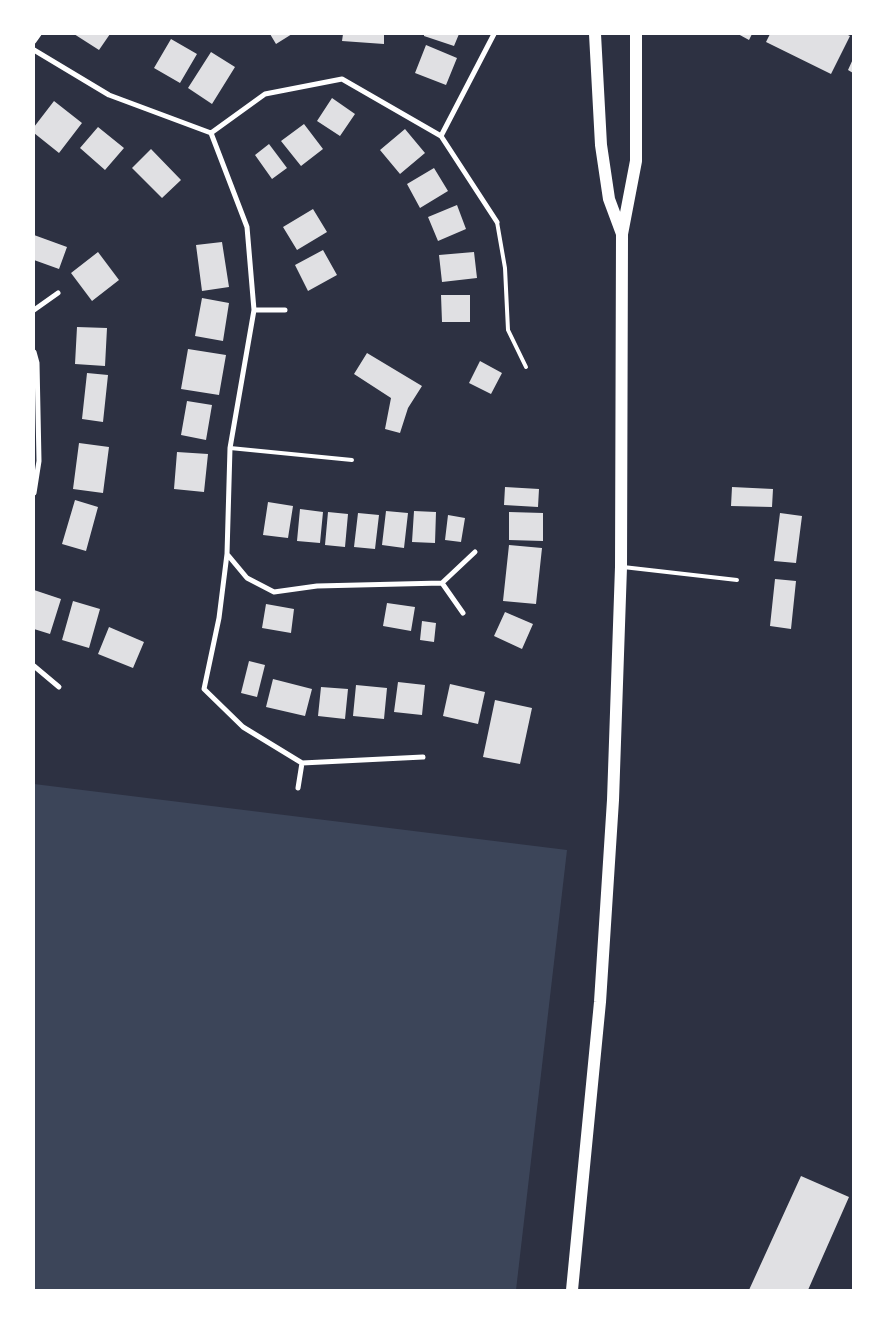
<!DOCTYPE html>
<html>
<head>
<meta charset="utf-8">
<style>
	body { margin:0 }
	#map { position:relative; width:887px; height:1324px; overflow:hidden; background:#2d3142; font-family:"Noto Sans",sans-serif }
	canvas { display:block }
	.frame { position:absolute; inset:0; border:35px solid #fff; pointer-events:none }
</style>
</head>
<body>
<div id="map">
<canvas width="887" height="1324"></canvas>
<div class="frame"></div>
</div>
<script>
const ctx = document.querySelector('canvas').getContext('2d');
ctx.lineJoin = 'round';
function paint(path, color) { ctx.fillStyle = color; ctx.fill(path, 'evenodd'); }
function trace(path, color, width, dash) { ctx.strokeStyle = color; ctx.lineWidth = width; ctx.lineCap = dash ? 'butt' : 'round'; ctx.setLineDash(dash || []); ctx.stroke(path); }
paint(new Path2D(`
	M 34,784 L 567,850 L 516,1290 L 34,1290 Z`), '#3c4559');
paint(new Path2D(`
	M 74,34 L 110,34 L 99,50 Z
	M 270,34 L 292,34 L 276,44 Z
	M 343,34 L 384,34 L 384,44 L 342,41 Z
	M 424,34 L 459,34 L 454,46 L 424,36 Z
	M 738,34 L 752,34 L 749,40 Z
	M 770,34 L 846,34 L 850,36 L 831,74 L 766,42 Z
	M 171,39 L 197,54 L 180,83 L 154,68 Z
	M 426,45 L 457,58 L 446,85 L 415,73 Z
	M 211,52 L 235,67 L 212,104 L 188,88 Z
	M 853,59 L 853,73 L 848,70 Z
	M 332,98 L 355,114 L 340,136 L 317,121 Z
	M 54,101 L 82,123 L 59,153 L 34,133 L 34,127 Z
	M 304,124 L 323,149 L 301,166 L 281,141 Z
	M 98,127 L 124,148 L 105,170 L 80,148 Z
	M 405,129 L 425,153 L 400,174 L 380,150 Z
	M 269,144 L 287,168 L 272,179 L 255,155 Z
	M 151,149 L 181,180 L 162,198 L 132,168 Z
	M 434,168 L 448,191 L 420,208 L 407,184 Z
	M 457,205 L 466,229 L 438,241 L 428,217 Z
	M 313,209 L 327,232 L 297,250 L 283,227 Z
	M 34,235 L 67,247 L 59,269 L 34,260 Z
	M 222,242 L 229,287 L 202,291 L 196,245 Z
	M 323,250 L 337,275 L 308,291 L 295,265 Z
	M 98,252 L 119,280 L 92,301 L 71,273 Z
	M 474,252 L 477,278 L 442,282 L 439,255 Z
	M 441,295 L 470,295 L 470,322 L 442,322 Z
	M 202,298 L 229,303 L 223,341 L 195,336 Z
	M 77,327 L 107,328 L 105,366 L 75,364 Z
	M 188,349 L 226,355 L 219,395 L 181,389 Z
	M 367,353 L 422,386 L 408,408 L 400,433 L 385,429 L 391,398 L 354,374 Z
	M 480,361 L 502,373 L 491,394 L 469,383 Z
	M 87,373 L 108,375 L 103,422 L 82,419 Z
	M 187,401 L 212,405 L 206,440 L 181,435 Z
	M 79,443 L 109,447 L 103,493 L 73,489 Z
	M 177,452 L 208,454 L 204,492 L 174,489 Z
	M 505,487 L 539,489 L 538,507 L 504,505 Z
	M 732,487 L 773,489 L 772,507 L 731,506 Z
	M 75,500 L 98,507 L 86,551 L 62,544 Z
	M 268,502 L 293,506 L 288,538 L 263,535 Z
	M 300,509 L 323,512 L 320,543 L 297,541 Z
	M 386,511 L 408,513 L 404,548 L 382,545 Z
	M 414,511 L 436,512 L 435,543 L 412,542 Z
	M 328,512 L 348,514 L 345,547 L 325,545 Z
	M 509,512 L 543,513 L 543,541 L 509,540 Z
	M 358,513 L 379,515 L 375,549 L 354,547 Z
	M 780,513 L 802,516 L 796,563 L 774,561 Z
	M 448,515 L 465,518 L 461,542 L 445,540 Z
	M 509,545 L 542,548 L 536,604 L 503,601 Z
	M 775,579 L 796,581 L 791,629 L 770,626 Z
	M 34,590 L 61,599 L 50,634 L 34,629 Z
	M 73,601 L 100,609 L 89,648 L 62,640 Z
	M 387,603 L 415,607 L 411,631 L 383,626 Z
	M 266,604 L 294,609 L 291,633 L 262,628 Z
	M 505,612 L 533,624 L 522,649 L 494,636 Z
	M 422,621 L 436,623 L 434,642 L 420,640 Z
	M 109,627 L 144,642 L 133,668 L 98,654 Z
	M 249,661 L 265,665 L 257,697 L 241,693 Z
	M 273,679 L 312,689 L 305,716 L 266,707 Z
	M 398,682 L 425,685 L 422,715 L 394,712 Z
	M 450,684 L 485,692 L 478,724 L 443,716 Z
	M 356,685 L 387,688 L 384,719 L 353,716 Z
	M 321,687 L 348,689 L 345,719 L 318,716 Z
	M 495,700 L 532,708 L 520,764 L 483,757 Z
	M 801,1176 L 849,1197 L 808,1290 L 749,1290 Z`), '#e0e0e3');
trace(new Path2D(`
	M 497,222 L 505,268 L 508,330 L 526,367
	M 230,448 L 352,460
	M 623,567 L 737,580`), '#fff', 4);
trace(new Path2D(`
	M 34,41 L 39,34
	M 34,50 L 109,95 L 211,133 L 265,94 L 342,79 L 441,136 L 497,222
	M 211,133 L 247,227 L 254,310 L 230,448 L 227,554
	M 441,136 L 494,34
	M 34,310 L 58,293
	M 254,310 L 285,310
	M 34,352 L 37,363 L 39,461 L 34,493
	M 442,583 L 475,552
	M 34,666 L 59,687
	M 302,763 L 423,757
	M 298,788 L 302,763 L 243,727 L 204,689 L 219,618 L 227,554 L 247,578 L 274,592 L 317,586 L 442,583 L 463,613`), '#fff', 5);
trace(new Path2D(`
	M 595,34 L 601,145 L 609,199 L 622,234
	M 572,1290 L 600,1002 L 613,800 L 621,567 L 622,234 L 636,161 L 636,34`), '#fff', 12);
</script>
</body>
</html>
